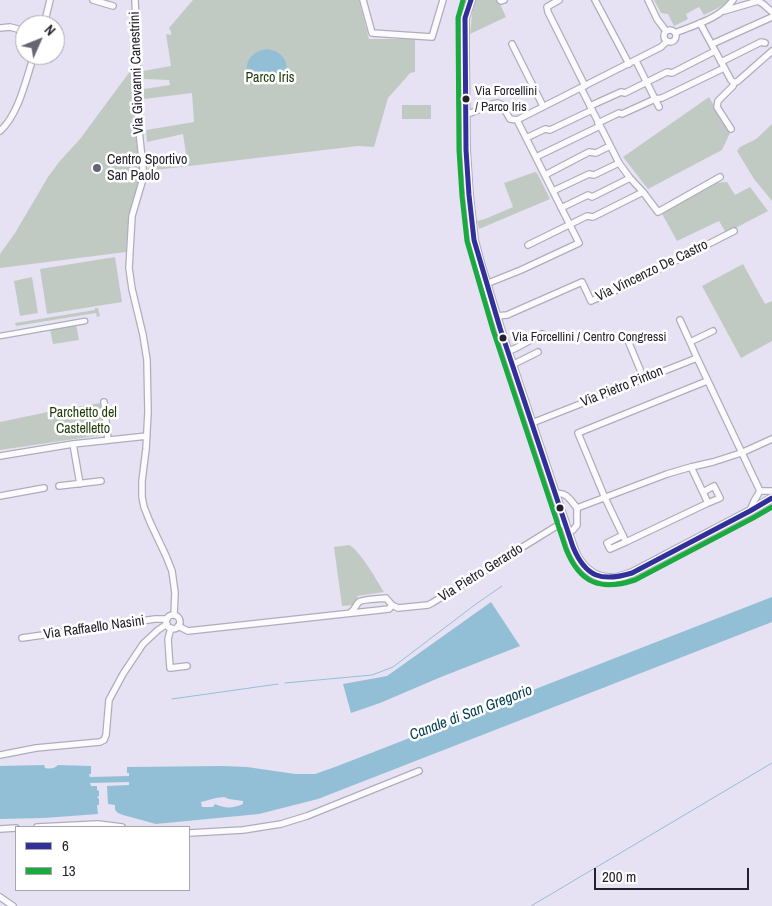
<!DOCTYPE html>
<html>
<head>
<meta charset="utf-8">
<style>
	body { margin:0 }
	#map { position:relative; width:772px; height:906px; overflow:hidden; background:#e6e2f3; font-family:"Archivo Narrow",sans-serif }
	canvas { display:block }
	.legend { position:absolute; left:15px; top:826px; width:175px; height:65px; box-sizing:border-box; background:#fff; border:1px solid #a7a6ab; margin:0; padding:6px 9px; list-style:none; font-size:15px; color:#24212d }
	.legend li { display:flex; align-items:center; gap:10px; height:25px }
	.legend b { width:25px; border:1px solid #a7a6ab }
	.north { position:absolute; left:15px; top:15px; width:50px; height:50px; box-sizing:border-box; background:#fff; border:1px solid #a7a6ab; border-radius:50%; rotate:46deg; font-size:14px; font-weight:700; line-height:20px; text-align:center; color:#24212d }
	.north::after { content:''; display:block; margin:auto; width:18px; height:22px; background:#686572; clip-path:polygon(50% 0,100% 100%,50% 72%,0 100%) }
	.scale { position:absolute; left:594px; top:868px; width:155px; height:22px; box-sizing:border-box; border:2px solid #24212d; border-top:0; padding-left:6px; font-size:15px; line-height:18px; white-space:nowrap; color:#24212d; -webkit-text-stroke:4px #fff; paint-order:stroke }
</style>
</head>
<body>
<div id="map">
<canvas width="772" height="906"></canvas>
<ul class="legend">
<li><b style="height:6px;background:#312f9a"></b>6</li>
<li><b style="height:6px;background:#1baa40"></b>13</li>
</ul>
<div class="north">N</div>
<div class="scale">200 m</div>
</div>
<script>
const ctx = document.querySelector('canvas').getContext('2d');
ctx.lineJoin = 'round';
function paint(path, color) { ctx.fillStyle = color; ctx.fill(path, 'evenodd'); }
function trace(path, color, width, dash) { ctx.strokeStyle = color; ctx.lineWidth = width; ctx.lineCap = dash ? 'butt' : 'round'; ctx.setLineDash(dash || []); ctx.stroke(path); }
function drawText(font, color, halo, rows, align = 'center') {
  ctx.font = font + ' "Archivo Narrow",sans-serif'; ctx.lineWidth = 5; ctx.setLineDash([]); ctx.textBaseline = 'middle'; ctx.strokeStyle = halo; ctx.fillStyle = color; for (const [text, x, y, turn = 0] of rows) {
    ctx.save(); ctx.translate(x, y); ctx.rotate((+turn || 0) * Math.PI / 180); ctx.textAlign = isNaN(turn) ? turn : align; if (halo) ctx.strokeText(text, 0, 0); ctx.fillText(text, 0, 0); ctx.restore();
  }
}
paint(new Path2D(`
	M 193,0 L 359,0 L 369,39 L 415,39 L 415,72 L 410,73 L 405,79 L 388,98 L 374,147 L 358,146 L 147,171 L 149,166 L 187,160 L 183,134 L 147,142 L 146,130 L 194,122 L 192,93 L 144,99 L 144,89 L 170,85 L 169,80 L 144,79 L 143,71 L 171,66 L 166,34 L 171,35 L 171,32 L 169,28 Z
	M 475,0 L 496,0 L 500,4 L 506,17 L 470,34 L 472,14 Z
	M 654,0 L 730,0 L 728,3 L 704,15 L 699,7 L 686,14 L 688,19 L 674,26 L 668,14 L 661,13 Z
	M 131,70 L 134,70 L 140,174 C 139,186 135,197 132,209 C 129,223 127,237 126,252 L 0,268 L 0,254 L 15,233 L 48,177 L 59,162 L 80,139 Z
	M 709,97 L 730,133 L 722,150 L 648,189 L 623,157 Z
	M 402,105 L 431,105 L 431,119 L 402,119 Z
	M 772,124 L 772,201 L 754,179 L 737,151 L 740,147 L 756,139 Z
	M 535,172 L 537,173 L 550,199 L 479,229 L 477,221 L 485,219 L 513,207 L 504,183 Z
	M 727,182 L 735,195 L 750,187 L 768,211 L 726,233 L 719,221 L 677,241 L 661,212 L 715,183 Z
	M 115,257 L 122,302 L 47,314 L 40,269 Z
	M 743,264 L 765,304 L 772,301 L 772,341 L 741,358 L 702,286 Z
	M 32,277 L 38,313 L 20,316 L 14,281 Z
	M 95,308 L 98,308 L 100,316 L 97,317 L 96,313 L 16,326 L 15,323 L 95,310 Z
	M 76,324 L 79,340 L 53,344 L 50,329 Z
	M 101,403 L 105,432 L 102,435 L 0,450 L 0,422 L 62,409 Z
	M 349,545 C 360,550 377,581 384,592 L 357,596 L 358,599 L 355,605 L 342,606 L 334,547 Z`), '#c1cac2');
paint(new Path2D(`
	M 266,49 C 279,50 287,57 287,71 L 277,70 C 275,76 273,80 267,83 C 247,93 234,55 266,49 Z
	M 772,597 L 772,622 L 318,799 L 259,814 L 156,824 L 123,815 L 118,813 L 115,810 L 115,805 L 108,804 L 107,786 L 129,785 L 129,782 L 90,783 L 91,786 L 97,786 L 97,790 L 99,791 L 99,796 L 97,797 L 99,799 L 99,805 L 97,805 L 98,814 L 44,818 L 0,819 L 0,766 L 44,765 L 45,768 C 50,769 54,769 58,765 L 91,766 L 91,774 L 89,774 L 90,777 L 129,776 L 129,773 L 127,773 L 127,767 L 222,766 L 247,767 L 295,774 L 315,774 L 335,767 ZM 224,797 L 229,799 L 243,801 L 243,804 C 233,808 226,809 215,804 L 213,807 L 202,807 L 201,802 L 216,798 Z
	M 491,602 L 520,646 L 441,677 L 380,703 L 351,713 L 343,684 L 387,676 Z`), '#93bfd6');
trace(new Path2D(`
	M 285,683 L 372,675 L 393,667 L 476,604 L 502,586
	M 172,699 L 278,684
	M 531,906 L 772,763`), '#93bfd6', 1);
const pedestrian = new Path2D(`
	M 0,336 L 85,321`);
const minor = new Path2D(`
	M 93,0 L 113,6
	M 135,0 L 137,45 L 138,120 L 143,169 L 142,182 L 132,216 L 129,268 L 132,289 L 143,335 L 147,360 L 148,412 L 146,449 L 142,481 L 142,497 L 144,507 L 150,522 L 166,556 L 172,571 L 175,593 L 174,615
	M 363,0 L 372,33 L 432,37 L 443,0
	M 500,0 L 501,1 L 504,0
	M 559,0 L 547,7 L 548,12 L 585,86
	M 595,0 L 629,64
	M 648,0 L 657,19 L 666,31
	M 724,11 L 758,1 L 763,4 L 772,12
	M 700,23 L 731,80 L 734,83
	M 44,25 L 50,0
	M 0,28 L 10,27 L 25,31
	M664 36a6 6 0 1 1 12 0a6 6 0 1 1-12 0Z
	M 675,33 C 695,25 721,18 733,0
	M 512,44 L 543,106
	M 712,44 L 772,17
	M 636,61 L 659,107
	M 721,62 L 761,42 L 765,43
	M 581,88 L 619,163 L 630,178 L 643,192 L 658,212 L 720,177
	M 590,106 L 621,92 L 625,93 L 667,72 L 672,73 L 715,51
	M 465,114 C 477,113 486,104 498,103 L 502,105 L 510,119 L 517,120 L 661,47 L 667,41
	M 598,123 L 619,113 L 622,114 L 655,99 L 662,98 L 724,68
	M 731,129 L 717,107 L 718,101 L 733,86 L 734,83 L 738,81 L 772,51
	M 0,131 C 19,114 26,79 34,55
	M 526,138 L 545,129 L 550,130 L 592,110
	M 536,157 L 600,126
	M 545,175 L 589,152 L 596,153 L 610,146
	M 553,191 L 589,174 L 594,175 L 619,163
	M 561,208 L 588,195 L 592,197 L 630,178
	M 528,245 L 587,216 L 593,217 L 643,192
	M 486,284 L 521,270 L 579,243 L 517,120
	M 496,316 L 507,315 L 582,282 L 591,301 L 628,285 L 734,231
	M 680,320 L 690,342
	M 629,343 L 644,379
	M 507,351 L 514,349 L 542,334
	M 697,358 L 760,491
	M 512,365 L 538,352
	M 104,402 L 108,440
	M 532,423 L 697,358 L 690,342 L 713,331
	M 73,444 L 80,484
	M 0,456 L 73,444 L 147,436
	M 691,467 L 708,503 L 626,542 L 605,498 L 578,433 L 707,381
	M 59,486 L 101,481
	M 703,492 L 714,486 L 720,498 L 708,503
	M 556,494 C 566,491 571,501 577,508 L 577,525 L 573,530 L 568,532
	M 0,496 L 44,488
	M 577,508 L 667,474 L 691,467 L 713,462 L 741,453 L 772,439
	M 750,511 L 754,501 L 760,491 L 772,491
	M 623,535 L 607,543 L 610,549 L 626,542
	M 351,612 C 356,609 355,605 359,602 C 362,599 380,599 386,598 L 392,605 L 398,608 L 428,605 L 432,603 L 555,527 L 565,523
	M166 622a7 7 0 1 1 14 0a7 7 0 1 1-14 0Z
	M 178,626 L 188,631 L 389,609 L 392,605
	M 171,628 L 168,639 L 170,668 L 187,666
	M 22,638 L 155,619 L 167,619
	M 0,755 L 36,748 L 100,742 L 104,740 L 106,735 L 109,700 L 123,674 L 143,644 L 158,630 L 167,624
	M 37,827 L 98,824 L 122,827
	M 0,829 L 16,828
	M 189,833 L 243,830 L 281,824 L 307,816 L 419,771
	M 0,897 L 13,906`);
const tertiary = new Path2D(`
	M 471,0 L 465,18 L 465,57 L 466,150 L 469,195 L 474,240 L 481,266 L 500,328 L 573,547 C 579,564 592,579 612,578 C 619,578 625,575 632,573 L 750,511 L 772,498`);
trace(pedestrian, '#b0adba', 7);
trace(minor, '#b0adba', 8);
trace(tertiary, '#b0adba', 10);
trace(pedestrian, '#fbfbfd', 4.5);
trace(minor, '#fbfbfd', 5.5);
trace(tertiary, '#fbfbfd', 8);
trace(new Path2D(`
	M 471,0 L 465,18 L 466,150 L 469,195 L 474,240 L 500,328 L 573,547 C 586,578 602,582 632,573 L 750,511 L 772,498`), '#312f9a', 5);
trace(new Path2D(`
	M 463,0 L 458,18 L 459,150 L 462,196 L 467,241 L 493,330 L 566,549 C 580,584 601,591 635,580 L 753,518 L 772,507`), '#1baa40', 5);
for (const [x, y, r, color] of [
	[466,99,4.5,"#24212d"],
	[97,168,5,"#686572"],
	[503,338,4.5,"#24212d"],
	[560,508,4.5,"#24212d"]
]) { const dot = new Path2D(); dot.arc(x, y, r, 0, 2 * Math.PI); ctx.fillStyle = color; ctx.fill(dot); trace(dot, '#fff', 2); }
drawText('13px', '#24212d', '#fff', [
	["Via Forcellini",475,92],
	["/ Parco Iris",475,108],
	["Via Forcellini / Centro Congressi",512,338]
], 'left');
drawText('14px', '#24212d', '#fff', [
	["Via Giovanni Canestrini",137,73,-92],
	["Via Vincenzo De Castro",652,271,-26],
	["Via Pietro Pinton",622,387,-22],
	["Via Pietro Gerardo",481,573,-32],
	["Via Raffaello Nasini",94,628,-8]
]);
drawText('14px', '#1c3906', '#fff', [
	["Parco Iris",270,78],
	["Parchetto del",83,413],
	["Castelletto",83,429]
]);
drawText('14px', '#24212d', '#fff', [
	["Centro Sportivo",107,160],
	["San Paolo",107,176]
], 'left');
drawText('italic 15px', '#084254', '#fff', [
	["Canale di San Gregorio",471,713,-21]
]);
</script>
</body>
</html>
